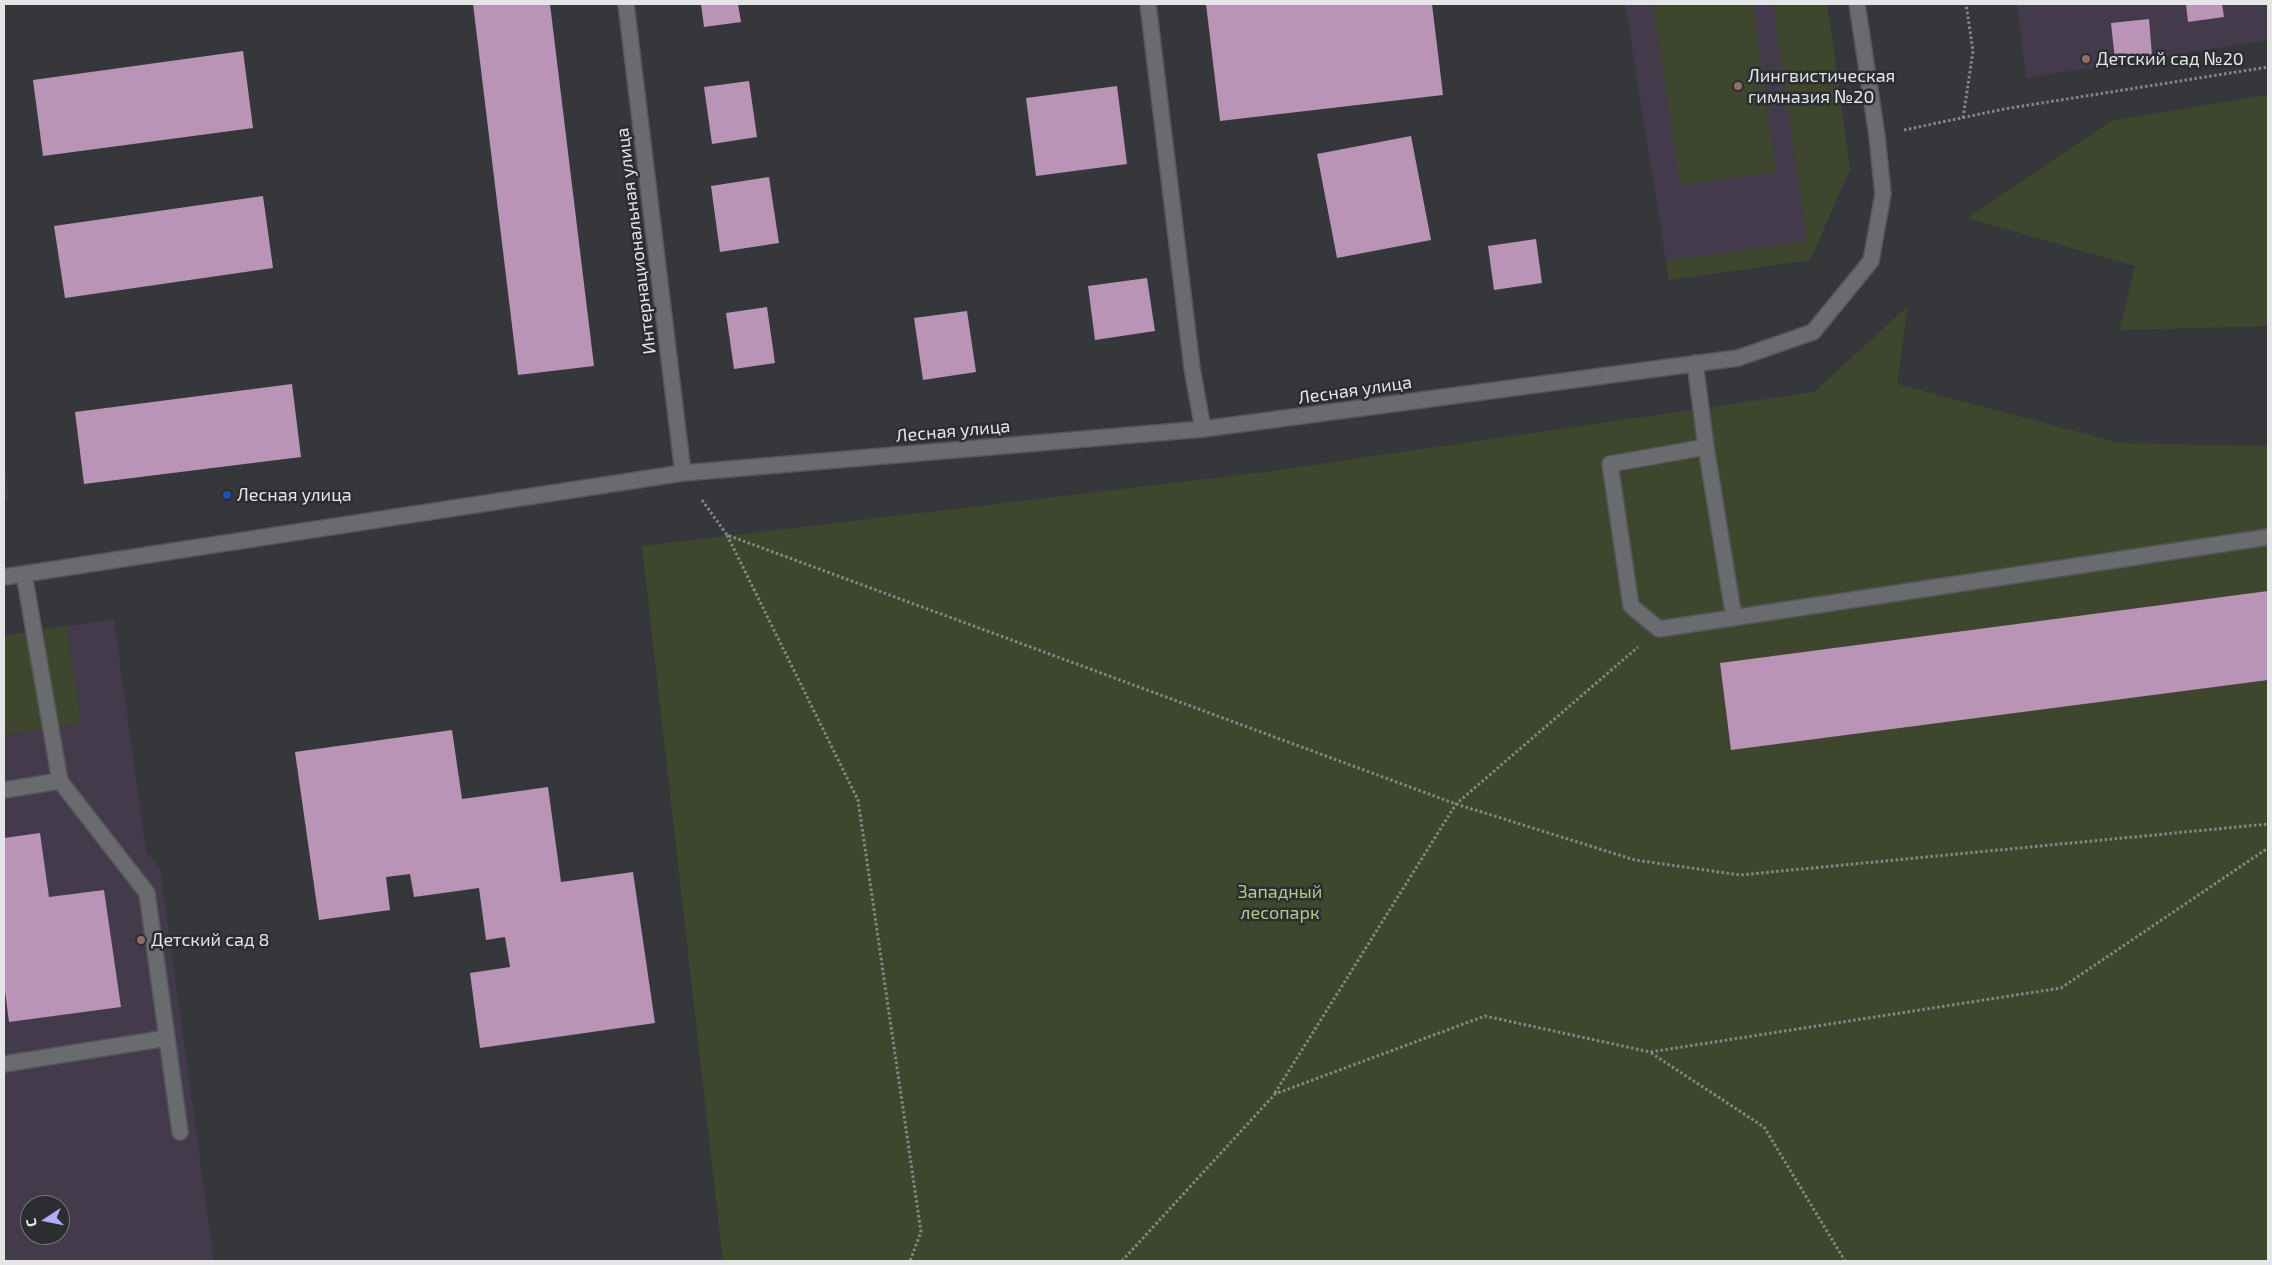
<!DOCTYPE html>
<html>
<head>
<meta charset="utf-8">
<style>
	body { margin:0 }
	#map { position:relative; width:2272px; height:1265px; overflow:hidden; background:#36373b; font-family:"Exo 2",sans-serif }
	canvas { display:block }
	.frame { position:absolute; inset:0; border:5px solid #e4e5e7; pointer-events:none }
	.north { position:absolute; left:20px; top:1195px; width:50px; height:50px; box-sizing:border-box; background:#2c2d31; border:1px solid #76777a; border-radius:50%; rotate:259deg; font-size:14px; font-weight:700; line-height:20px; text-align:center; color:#e4e5e7 }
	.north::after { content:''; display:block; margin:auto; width:18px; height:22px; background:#b2adf9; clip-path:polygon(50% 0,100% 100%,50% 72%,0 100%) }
</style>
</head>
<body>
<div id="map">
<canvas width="2272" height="1265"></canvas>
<div class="frame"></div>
<div class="north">С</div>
</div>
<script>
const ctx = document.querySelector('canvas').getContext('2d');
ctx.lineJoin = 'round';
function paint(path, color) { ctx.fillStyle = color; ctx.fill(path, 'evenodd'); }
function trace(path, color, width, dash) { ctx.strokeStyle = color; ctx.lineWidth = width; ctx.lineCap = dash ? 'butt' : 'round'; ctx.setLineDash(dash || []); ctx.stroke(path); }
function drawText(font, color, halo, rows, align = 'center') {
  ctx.font = font + ' "Exo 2",sans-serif'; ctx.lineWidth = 5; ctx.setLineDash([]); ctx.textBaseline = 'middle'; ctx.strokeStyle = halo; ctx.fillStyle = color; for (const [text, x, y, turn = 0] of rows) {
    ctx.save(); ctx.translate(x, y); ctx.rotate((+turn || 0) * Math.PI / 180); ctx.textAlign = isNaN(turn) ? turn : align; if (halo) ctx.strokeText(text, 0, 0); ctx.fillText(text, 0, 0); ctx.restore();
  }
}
paint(new Path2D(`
	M 1625,4 L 1827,4 L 1850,169 L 1810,260 L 1669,280 Z
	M 2017,4 L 2268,4 L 2268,40 L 2026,78 Z
	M 4,456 L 9,500 L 4,501 Z
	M 114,619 L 146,852 L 160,869 L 214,1261 L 4,1261 L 4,983 L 10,1022 L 121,1006 L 104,890 L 49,897 L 40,834 L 4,838 L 4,735 L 81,723 L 67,626 ZM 30,1205 L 60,1205 L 60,1235 L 30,1235 Z`), '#433b4c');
paint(new Path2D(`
	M 1653,4 L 1753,4 L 1776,172 L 1680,185 Z
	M 1773,4 L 1827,4 L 1850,169 L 1810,260 L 1669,280 L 1666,261 L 1807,241 Z
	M 2268,95 L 2268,326 L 2120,330 L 2135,266 L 1968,218 L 2111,121 Z
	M 1908,306 L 1897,384 L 2120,443 L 2268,446 L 2268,1261 L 723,1261 L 642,546 L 1265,472 L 1814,392 Z
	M 67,626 L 81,723 L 4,735 L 4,636 Z`), '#3e472d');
paint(new Path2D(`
	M 473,4 L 550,4 L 594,366 L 518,375 Z
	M 701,4 L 738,4 L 741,22 L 704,27 Z
	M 1206,4 L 1432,4 L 1443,95 L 1220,121 Z
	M 2186,4 L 2222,4 L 2224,17 L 2188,22 Z
	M 2149,19 L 2152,56 L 2115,60 L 2111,23 Z
	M 243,51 L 253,128 L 43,156 L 33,80 Z
	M 749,81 L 757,137 L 712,144 L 704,87 Z
	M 1117,86 L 1127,164 L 1036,176 L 1026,98 Z
	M 1411,136 L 1431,240 L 1337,258 L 1317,154 Z
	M 769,177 L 779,243 L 720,252 L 711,186 Z
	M 263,196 L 273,268 L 65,298 L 54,226 Z
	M 1536,239 L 1542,283 L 1494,290 L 1488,246 Z
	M 1147,278 L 1155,331 L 1095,340 L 1088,286 Z
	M 767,307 L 775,363 L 734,369 L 726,313 Z
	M 967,311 L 976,372 L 923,380 L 914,318 Z
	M 292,384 L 301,457 L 84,484 L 75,412 Z
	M 2268,591 L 2268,680 L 1731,750 L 1720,663 Z
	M 452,730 L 462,799 L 548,787 L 561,882 L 633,872 L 655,1023 L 480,1048 L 470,973 L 510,967 L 505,937 L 486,940 L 479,888 L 414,897 L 410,874 L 386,877 L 390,910 L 319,920 L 295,752 Z
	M 40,833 L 49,897 L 104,890 L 121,1007 L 9,1022 L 4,983 L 4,838 Z`), '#b994b7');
const minor = new Path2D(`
	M 626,4 L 683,473
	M 1148,4 L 1192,368 L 1203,429
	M 1695,363 L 1706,447 L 1734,618
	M 1706,447 L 1610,464 L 1631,606 L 1659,629 L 2268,537
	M 24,574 L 60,781 L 147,893 L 180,1132
	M 4,577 L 683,473 L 1203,429 L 1738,358 L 1813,332 L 1871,261 L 1883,194 L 1877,136 L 1857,4
	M 4,790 L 60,781
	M 4,1064 L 167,1038`);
trace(minor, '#555659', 18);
trace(new Path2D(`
	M 1963,118 L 1973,51 L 1966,4
	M 1904,130 L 2004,109 L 2268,67
	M 702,500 L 727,535 L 1456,804 L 1635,860 L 1740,875 L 2268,824
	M 727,535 L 858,800 L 921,1232 L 910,1261
	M 1651,1053 L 1764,1127 L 1845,1261
	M 1275,1093 L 1456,804 L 1638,647
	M 1122,1261 L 1275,1094 L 1485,1016 L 1650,1052 L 2061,988 L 2268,848`), '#858689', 3, [2.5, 2.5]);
trace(minor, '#696b6f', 15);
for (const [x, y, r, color] of [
	[2086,59,5,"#8d6e63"],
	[1738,86,5,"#8d6e63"],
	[227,495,5,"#1a4fb4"],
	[141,940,5,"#8d6e63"]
]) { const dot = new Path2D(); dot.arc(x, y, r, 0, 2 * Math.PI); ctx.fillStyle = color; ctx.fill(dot); trace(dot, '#2c2d31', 2); }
drawText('18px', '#e4e5e7', '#2c2d31', [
	["Детский сад №20",2096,59],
	["Лингвистическая",1748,76],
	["гимназия №20",1748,97],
	["Лесная улица",237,495],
	["Детский сад 8",151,940]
], 'left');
drawText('18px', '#e4e5e7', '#2c2d31', [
	["Интернациональная улица",636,241,-97],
	["Лесная улица",1355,390,-8],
	["Лесная улица",953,431,-5]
]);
drawText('18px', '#b1ca86', '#2c2d31', [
	["Западный",1280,892],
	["лесопарк",1280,913]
]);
</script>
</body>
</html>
